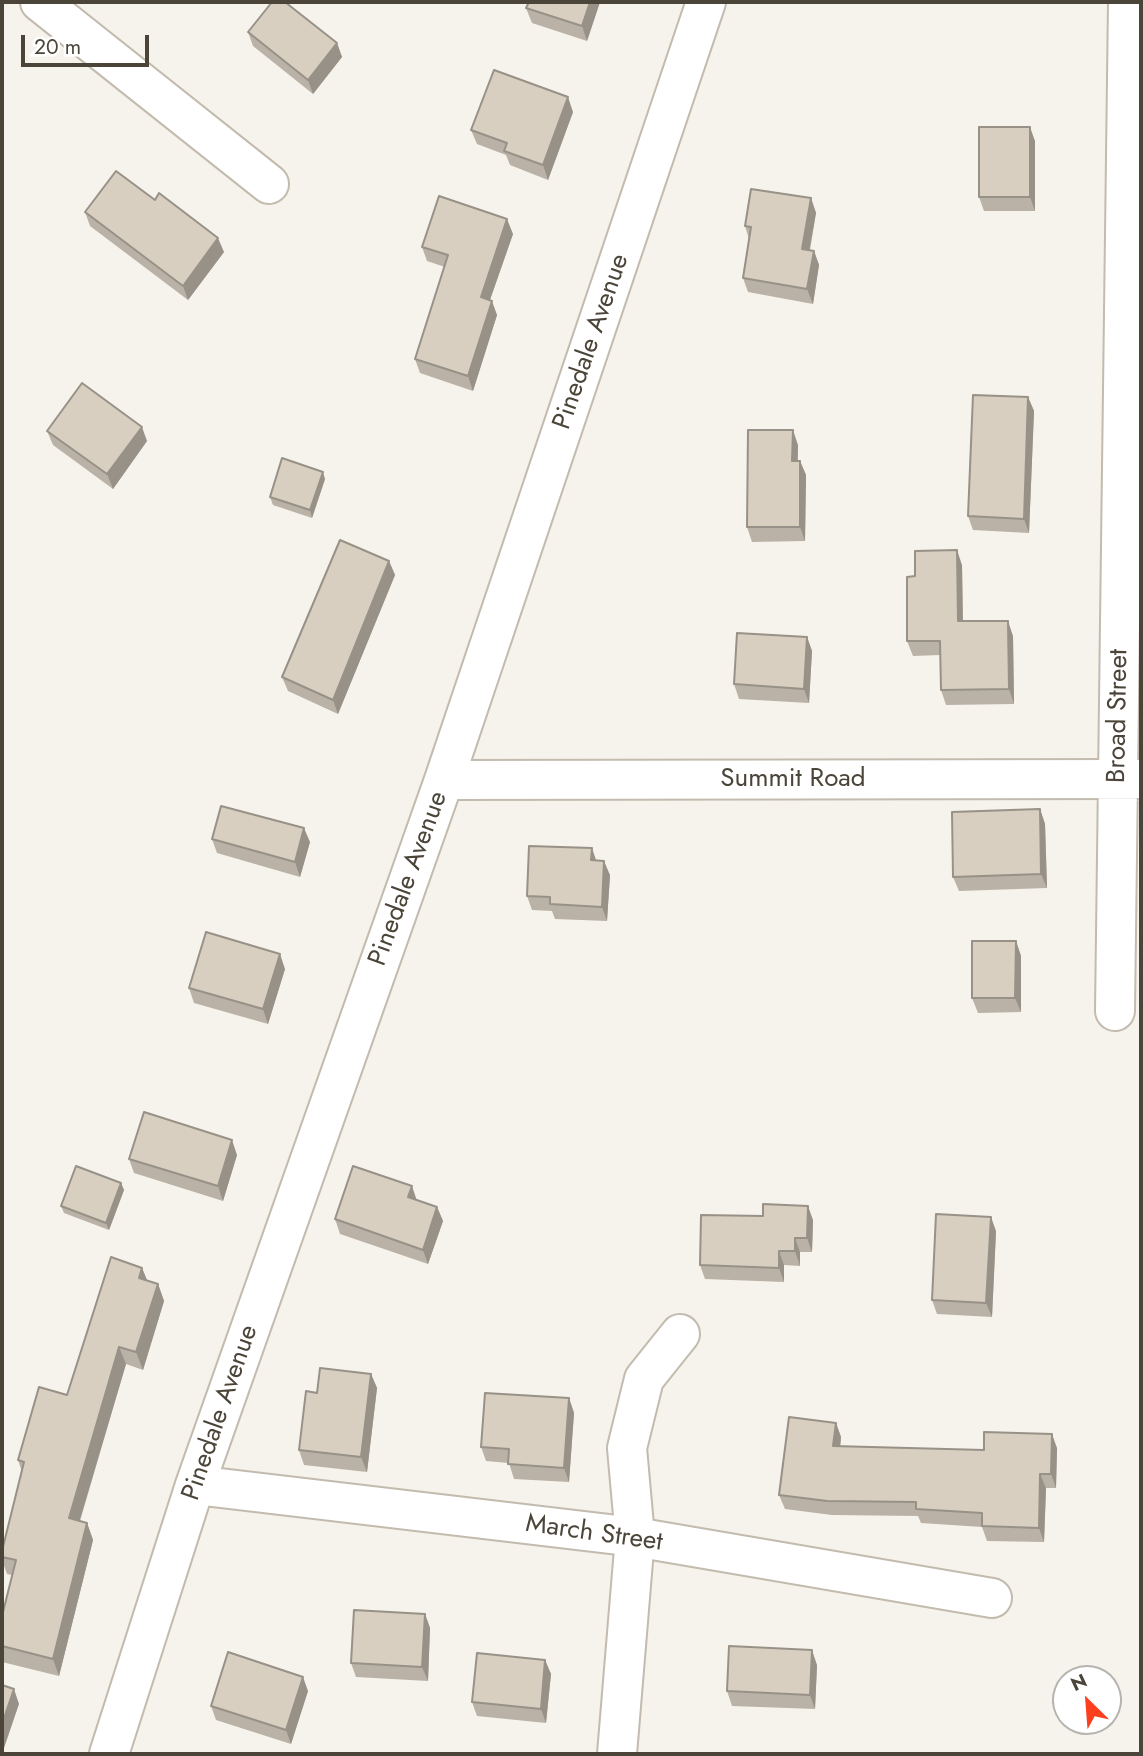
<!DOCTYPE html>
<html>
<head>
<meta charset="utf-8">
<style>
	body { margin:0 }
	#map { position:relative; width:1143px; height:1756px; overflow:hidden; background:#f6f3ec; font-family:Jost,sans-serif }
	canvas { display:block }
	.frame { position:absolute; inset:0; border:4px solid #4b4439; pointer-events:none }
	.north { position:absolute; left:1052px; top:1665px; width:70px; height:70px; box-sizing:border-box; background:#fff; border:2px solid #b7b4b0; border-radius:50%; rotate:335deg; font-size:19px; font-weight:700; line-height:28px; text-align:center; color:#4b4439 }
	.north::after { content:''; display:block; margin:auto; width:24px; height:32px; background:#fc3f1d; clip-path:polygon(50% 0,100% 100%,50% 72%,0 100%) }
	.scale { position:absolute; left:21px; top:35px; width:128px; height:32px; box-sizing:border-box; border:4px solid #4b4439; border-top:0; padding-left:9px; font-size:21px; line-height:24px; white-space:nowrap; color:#4b4439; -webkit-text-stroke:5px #fff; paint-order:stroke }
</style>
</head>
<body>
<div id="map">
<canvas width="1143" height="1756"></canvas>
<div class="frame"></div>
<div class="north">N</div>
<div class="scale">20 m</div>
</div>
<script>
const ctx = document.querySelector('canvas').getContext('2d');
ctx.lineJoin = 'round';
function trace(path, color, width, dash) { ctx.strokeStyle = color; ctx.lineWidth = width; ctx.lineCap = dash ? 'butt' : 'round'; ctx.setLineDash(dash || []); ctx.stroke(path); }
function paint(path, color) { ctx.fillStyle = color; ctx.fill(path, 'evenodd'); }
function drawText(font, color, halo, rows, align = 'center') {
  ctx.font = font + ' Jost,sans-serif'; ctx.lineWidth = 5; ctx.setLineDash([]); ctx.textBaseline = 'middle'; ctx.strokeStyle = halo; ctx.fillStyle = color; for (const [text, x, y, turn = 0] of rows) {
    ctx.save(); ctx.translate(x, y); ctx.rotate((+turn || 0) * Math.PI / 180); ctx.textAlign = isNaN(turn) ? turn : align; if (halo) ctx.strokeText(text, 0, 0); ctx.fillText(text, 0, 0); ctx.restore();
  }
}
const street = new Path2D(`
	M 40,2 L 269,184
	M 444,780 L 1141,779
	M 1115,1011 L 1128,2
	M 195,1485 L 635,1537 L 992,1598
	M 109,1754 L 195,1485 L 444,780 L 706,2
	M 617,1754 L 635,1537 L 627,1448 L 644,1379 L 680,1334`);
trace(street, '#c2bbae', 42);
trace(street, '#fff', 38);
paint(new Path2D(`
	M 529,2 L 600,2 L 587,41 L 532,23 L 526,8 Z
	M 248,32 L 337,43 L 342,57 L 313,94 L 253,46 Z
	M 573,112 L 548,180 L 510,165 L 506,155 L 477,144 L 471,130 Z
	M 1035,141 L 1035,211 L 984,211 L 979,197 Z
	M 811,198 L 816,213 L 810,250 L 814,251 L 819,265 L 813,304 L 748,292 L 743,278 L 749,239 L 745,226 Z
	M 85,212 L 224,252 L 188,300 L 90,226 Z
	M 513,234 L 490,300 L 497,315 L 473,391 L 420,373 L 415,359 L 445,267 L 427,261 L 422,247 Z
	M 1028,397 L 1034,411 L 1029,533 L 973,530 L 968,516 Z
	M 47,431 L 147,441 L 113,489 L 53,445 Z
	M 798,445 L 798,461 L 800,461 L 806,475 L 805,541 L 752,542 L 747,527 Z
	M 325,479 L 312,518 L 273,505 L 270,497 Z
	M 389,561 L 395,575 L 338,714 L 288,691 L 282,677 Z
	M 962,565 L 963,621 L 1013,636 L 1014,704 L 946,705 L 941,690 L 940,655 L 913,656 L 907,641 L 915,576 Z
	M 807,637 L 812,651 L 809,703 L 739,699 L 734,684 Z
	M 1040,809 L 1045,824 L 1047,888 L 959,891 L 953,877 Z
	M 212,839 L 310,842 L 300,877 L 217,853 Z
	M 596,860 L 610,875 L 607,921 L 555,919 L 552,911 L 532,910 L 527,896 Z
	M 1016,941 L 1021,956 L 1021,1012 L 978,1013 L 972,998 Z
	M 285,969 L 268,1024 L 194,1003 L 189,988 Z
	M 237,1155 L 223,1201 L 134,1173 L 129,1159 Z
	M 121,1183 L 124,1190 L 109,1230 L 64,1213 L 61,1206 Z
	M 437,1207 L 443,1221 L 428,1264 L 340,1234 L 335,1219 Z
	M 813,1220 L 812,1252 L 800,1252 L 800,1266 L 784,1265 L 784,1282 L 705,1279 L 700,1265 Z
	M 996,1231 L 992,1317 L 937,1314 L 932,1300 Z
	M 142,1268 L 147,1280 L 158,1284 L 164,1301 L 143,1370 L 126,1364 L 80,1521 L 87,1523 L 93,1540 L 59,1676 L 2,1662 L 2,1616 L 12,1575 L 7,1574 L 2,1560 L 2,1551 L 22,1472 L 18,1460 L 67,1395 Z
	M 371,1374 L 377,1388 L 367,1472 L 304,1465 L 299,1450 L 317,1393 Z
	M 569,1398 L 574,1413 L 569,1482 L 514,1479 L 509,1463 L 486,1461 L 481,1447 Z
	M 836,1423 L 841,1437 L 840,1446 L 984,1450 L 1057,1448 L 1056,1488 L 1046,1488 L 1044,1542 L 987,1541 L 982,1527 L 921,1523 L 918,1516 L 832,1515 L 785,1509 L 779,1495 Z
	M 425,1614 L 430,1628 L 428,1681 L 356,1677 L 351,1663 Z
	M 545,1660 L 551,1674 L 546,1723 L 477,1716 L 472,1702 Z
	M 817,1665 L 815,1709 L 732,1706 L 727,1691 Z
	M 308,1691 L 291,1744 L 216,1720 L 211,1706 Z`), '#bab2a6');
paint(new Path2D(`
	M 590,2 L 600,2 L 587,41 L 582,26 Z
	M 337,43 L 342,57 L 313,94 L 308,80 Z
	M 568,97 L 573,112 L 548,180 L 543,165 Z
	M 1030,127 L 1035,141 L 1035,211 L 1030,197 Z
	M 811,198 L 816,213 L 807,263 L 802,249 Z
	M 507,219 L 513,234 L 486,311 L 481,297 Z
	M 218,238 L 224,252 L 188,300 L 183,286 Z
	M 814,251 L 819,265 L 813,304 L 807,289 Z
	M 492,301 L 497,315 L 473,391 L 468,376 Z
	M 1028,397 L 1034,411 L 1029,533 L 1024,519 Z
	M 142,427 L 147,441 L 113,489 L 107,474 Z
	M 793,430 L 798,445 L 797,475 L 792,461 Z
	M 800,461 L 806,475 L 805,541 L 800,527 Z
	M 323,472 L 325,479 L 312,518 L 310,510 Z
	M 957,550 L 962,565 L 963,635 L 958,621 Z
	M 389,561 L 395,575 L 338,714 L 333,700 Z
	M 1008,621 L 1013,636 L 1014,704 L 1009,689 Z
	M 807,637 L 812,651 L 809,703 L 804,689 Z
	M 1040,809 L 1045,824 L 1047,888 L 1041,874 Z
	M 304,828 L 310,842 L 300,877 L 295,862 Z
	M 592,848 L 597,863 L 591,860 Z
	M 604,861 L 610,875 L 607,921 L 602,907 Z
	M 1016,941 L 1021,956 L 1021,1012 L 1015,998 Z
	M 280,954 L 285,969 L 268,1024 L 263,1009 Z
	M 232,1140 L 237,1155 L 223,1201 L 218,1186 Z
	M 121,1183 L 124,1190 L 109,1230 L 106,1223 Z
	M 412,1186 L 417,1201 L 408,1197 Z
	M 808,1206 L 813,1220 L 812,1252 L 807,1238 Z
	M 437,1207 L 443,1221 L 428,1264 L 423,1250 Z
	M 991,1217 L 996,1231 L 992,1317 L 986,1303 Z
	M 795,1238 L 800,1252 L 800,1266 L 795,1251 Z
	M 779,1251 L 784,1265 L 784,1282 L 779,1268 Z
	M 142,1268 L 149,1285 L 139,1278 Z
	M 158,1284 L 164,1301 L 143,1370 L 136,1352 Z
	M 119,1347 L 126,1364 L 75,1536 L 69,1518 Z
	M 371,1374 L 377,1388 L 367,1472 L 361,1457 Z
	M 569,1398 L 574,1413 L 569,1482 L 564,1468 Z
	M 836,1423 L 841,1437 L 839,1460 L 833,1446 Z
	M 1052,1434 L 1057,1448 L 1056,1488 L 1051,1474 Z
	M 1040,1474 L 1046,1488 L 1044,1542 L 1039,1528 Z
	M 87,1523 L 93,1540 L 59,1676 L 53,1659 Z
	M 425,1614 L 430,1628 L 428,1681 L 422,1667 Z
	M 812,1650 L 817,1665 L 815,1709 L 810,1695 Z
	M 545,1660 L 551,1674 L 546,1723 L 541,1709 Z
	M 303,1677 L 308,1691 L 291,1744 L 286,1730 Z
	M 14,1689 L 19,1704 L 2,1754 L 2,1724 Z`), '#979187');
const building = new Path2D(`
	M 272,2 L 285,2 L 337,43 L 308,80 L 248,32 Z
	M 529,2 L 590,2 L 582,26 L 526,8 Z
	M 494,70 L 568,97 L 543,165 L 504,151 L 507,143 L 471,130 Z
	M 979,127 L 1030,127 L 1030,197 L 979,197 Z
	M 116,171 L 155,200 L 159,193 L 218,238 L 183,286 L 85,212 Z
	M 751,189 L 811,198 L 802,249 L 814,251 L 807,289 L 743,278 L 751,227 L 745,226 Z
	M 439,196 L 507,219 L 481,297 L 492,301 L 468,376 L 415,359 L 448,255 L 422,247 Z
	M 82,383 L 142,427 L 107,474 L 47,431 Z
	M 973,395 L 1028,397 L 1024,519 L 968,516 Z
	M 748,430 L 793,430 L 792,461 L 800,461 L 800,527 L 747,527 Z
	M 282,458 L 323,472 L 310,510 L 270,497 Z
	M 340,540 L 389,561 L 333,700 L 282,677 Z
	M 957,550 L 958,621 L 1008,621 L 1009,689 L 941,690 L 940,641 L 907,641 L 907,577 L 915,576 L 915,551 Z
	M 737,633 L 807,637 L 804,689 L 734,684 Z
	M 221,806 L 304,828 L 295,862 L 212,839 Z
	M 1040,809 L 1041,874 L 953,877 L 952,812 Z
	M 529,846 L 592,848 L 591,860 L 604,861 L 602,907 L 550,904 L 550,897 L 527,896 Z
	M 206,932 L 280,954 L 263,1009 L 189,988 Z
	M 972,941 L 1016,941 L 1015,998 L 972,998 Z
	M 144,1112 L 232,1140 L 218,1186 L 129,1159 Z
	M 76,1166 L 121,1183 L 106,1223 L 61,1206 Z
	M 353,1166 L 412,1186 L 408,1197 L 437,1207 L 423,1250 L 335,1219 Z
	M 763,1204 L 808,1206 L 807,1238 L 795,1238 L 795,1251 L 779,1251 L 779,1268 L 700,1265 L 701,1215 L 763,1216 Z
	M 936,1214 L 991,1217 L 986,1303 L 932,1300 Z
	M 111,1257 L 142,1268 L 139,1278 L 158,1284 L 136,1352 L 119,1347 L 69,1518 L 87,1523 L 53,1659 L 2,1646 L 2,1616 L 16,1560 L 2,1557 L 2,1551 L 24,1462 L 18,1460 L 39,1387 L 67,1395 Z
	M 320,1368 L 371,1374 L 361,1457 L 299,1450 L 306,1391 L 317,1393 Z
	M 485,1393 L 569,1398 L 564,1468 L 508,1464 L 509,1449 L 481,1447 Z
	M 789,1417 L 836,1423 L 833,1446 L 984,1450 L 984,1432 L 1052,1434 L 1051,1474 L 1040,1474 L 1039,1528 L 982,1526 L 982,1513 L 916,1509 L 916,1502 L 827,1501 L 779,1495 Z
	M 354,1610 L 425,1614 L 422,1667 L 351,1663 Z
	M 729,1646 L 812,1650 L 810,1695 L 727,1691 Z
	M 228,1652 L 303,1677 L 286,1730 L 211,1706 Z
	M 477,1653 L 545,1660 L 541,1709 L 472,1702 Z
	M 2,1685 L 14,1689 L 2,1724 Z`);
paint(building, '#d8cfc1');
trace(building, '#979187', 2);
drawText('26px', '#4b4439', '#fff', [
	["Pinedale Avenue",592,342,-71],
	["Broad Street",1119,716,-89],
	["Summit Road",793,780],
	["Pinedale Avenue",409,879,-70],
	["Pinedale Avenue",221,1413,-71],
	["March Street",594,1534,8]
]);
</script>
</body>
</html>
